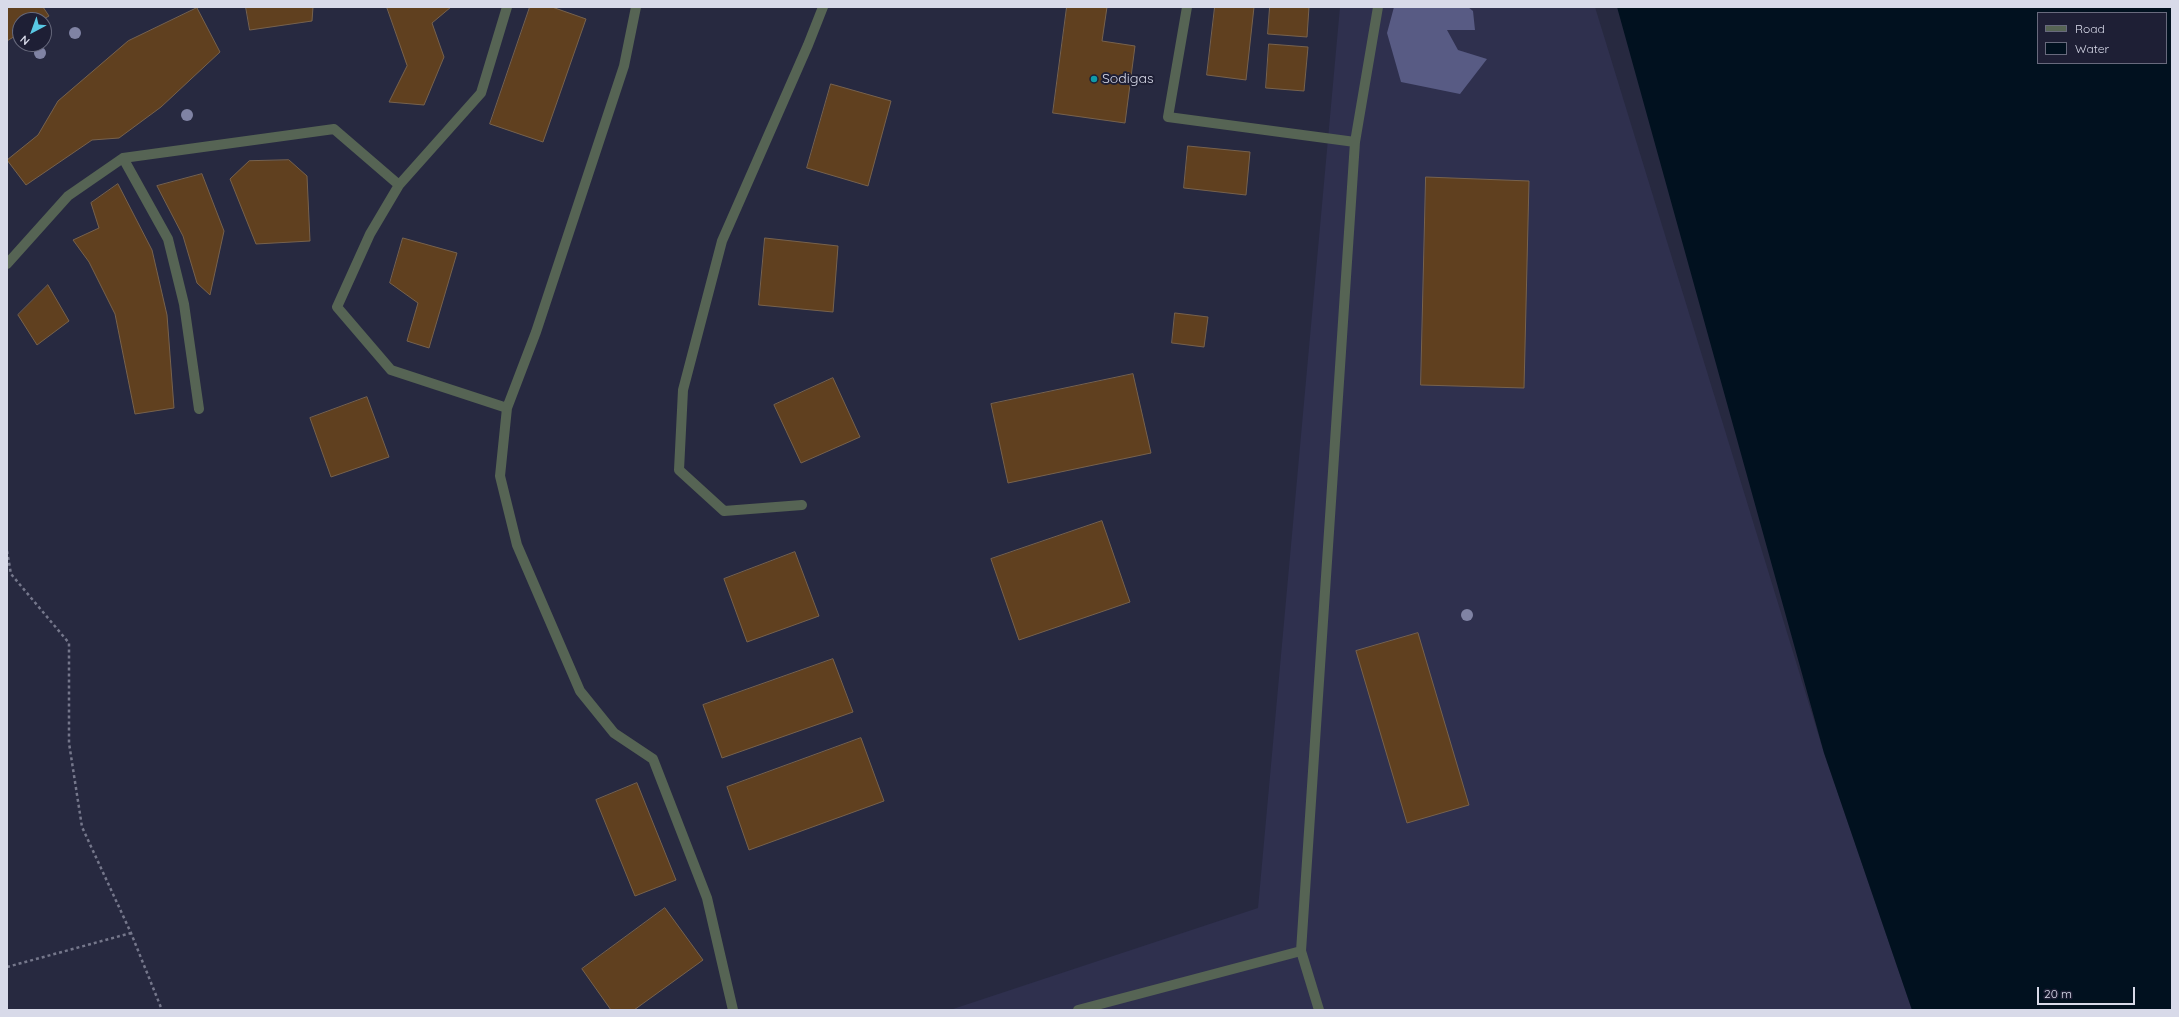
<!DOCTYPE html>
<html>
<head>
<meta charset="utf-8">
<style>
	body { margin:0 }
	#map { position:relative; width:2179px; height:1017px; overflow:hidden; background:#272940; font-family:Quicksand,sans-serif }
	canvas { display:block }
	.frame { position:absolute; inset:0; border:8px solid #d8dae9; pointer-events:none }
	.legend { position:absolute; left:2037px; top:12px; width:130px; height:52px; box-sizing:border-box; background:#1e1f35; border:1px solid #686a7d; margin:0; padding:5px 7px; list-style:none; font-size:12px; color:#d8dae9 }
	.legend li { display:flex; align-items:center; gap:8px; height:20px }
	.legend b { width:20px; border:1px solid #686a7d }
	.north { position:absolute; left:12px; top:12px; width:40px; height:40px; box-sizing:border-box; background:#1e1f35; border:1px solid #686a7d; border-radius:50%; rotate:221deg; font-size:11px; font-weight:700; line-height:16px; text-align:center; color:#d8dae9 }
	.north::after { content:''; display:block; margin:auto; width:14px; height:18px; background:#59c8e4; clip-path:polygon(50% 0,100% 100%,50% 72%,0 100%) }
	.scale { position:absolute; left:2037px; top:987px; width:98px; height:18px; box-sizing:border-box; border:2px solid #d8dae9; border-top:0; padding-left:5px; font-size:12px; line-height:14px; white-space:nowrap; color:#d8dae9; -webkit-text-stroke:3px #1e1f35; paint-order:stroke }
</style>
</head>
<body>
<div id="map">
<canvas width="2179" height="1017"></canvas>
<div class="frame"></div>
<ul class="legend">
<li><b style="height:5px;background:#566454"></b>Road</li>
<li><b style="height:11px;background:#01111f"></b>Water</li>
</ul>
<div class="north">N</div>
<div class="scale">20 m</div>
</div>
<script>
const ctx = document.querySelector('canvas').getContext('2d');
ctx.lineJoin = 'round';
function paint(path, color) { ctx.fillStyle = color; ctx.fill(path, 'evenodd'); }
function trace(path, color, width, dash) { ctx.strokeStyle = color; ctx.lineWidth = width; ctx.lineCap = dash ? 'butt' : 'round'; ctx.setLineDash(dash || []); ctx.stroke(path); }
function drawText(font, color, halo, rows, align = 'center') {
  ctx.font = font + ' Quicksand,sans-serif'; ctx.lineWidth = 4; ctx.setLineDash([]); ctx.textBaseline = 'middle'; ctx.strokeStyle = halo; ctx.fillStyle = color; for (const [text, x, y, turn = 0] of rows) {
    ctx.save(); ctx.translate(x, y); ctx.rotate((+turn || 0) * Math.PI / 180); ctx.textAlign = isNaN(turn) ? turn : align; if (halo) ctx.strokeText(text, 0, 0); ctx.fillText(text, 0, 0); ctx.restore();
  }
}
paint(new Path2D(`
	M 1340,7 L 1595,7 L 1824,753 L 1912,1010 L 950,1010 L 1258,908 Z`), '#2f304e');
paint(new Path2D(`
	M 1394,7 L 1468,7 L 1473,11 L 1475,30 L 1447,30 L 1458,50 L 1487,59 L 1460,94 L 1401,82 L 1387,33 Z`), '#585b84');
paint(new Path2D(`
	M 1617,7 L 2172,7 L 2172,1010 L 1912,1010 L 1824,753 ZM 2038,13 L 2166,13 L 2166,63 L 2038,63 Z`), '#01111f');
const building = new Path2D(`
	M 7,7 L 43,7 L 49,16 L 42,20 L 20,20 L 20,33 L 7,41 Z
	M 246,7 L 313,7 L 312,21 L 250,30 Z
	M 387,7 L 451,7 L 432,23 L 444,57 L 424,105 L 389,102 L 407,66 Z
	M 530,7 L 552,7 L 586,19 L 543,142 L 490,124 Z
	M 1067,7 L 1107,7 L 1102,41 L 1135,46 L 1125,123 L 1053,113 Z
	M 1215,7 L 1254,7 L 1246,80 L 1207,75 Z
	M 1270,7 L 1309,7 L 1307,37 L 1268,34 Z
	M 197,8 L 220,52 L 161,107 L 119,138 L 92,140 L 26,185 L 7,160 L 38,135 L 58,101 L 128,41 Z
	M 1269,44 L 1308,47 L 1304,91 L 1266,88 Z
	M 831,84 L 891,101 L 868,186 L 807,168 Z
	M 1188,146 L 1250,152 L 1246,195 L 1184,188 Z
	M 289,160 L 307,176 L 310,241 L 256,244 L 230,179 L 249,161 Z
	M 202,174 L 224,231 L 210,295 L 197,283 L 183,236 L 157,186 Z
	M 1426,177 L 1529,181 L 1524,388 L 1421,385 Z
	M 118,184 L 152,250 L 167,315 L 174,408 L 135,414 L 115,314 L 89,262 L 73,240 L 99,228 L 91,203 Z
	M 403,238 L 457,253 L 429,348 L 407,341 L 418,303 L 390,283 Z
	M 765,238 L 838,246 L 833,312 L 759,305 Z
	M 48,285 L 69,321 L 37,345 L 18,315 Z
	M 1175,313 L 1208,317 L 1204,347 L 1172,343 Z
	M 1133,374 L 1151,453 L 1008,483 L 991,404 Z
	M 833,378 L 860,437 L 801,463 L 774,405 Z
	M 367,397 L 389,457 L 331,477 L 310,418 Z
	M 1102,521 L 1130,602 L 1019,640 L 991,559 Z
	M 795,552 L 819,616 L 747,642 L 724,579 Z
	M 1418,633 L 1469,805 L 1407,823 L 1356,651 Z
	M 833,659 L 853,712 L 722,758 L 703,705 Z
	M 861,738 L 884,801 L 749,850 L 727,787 Z
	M 637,783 L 676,880 L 635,896 L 596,800 Z
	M 665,908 L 703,960 L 634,1010 L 611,1010 L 582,969 Z`);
paint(building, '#60401f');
trace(building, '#77624d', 1);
trace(new Path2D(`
	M 7,551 L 11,574 L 69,643 L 69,743 L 82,827 L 131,933 L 162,1010
	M 7,967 L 131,933`), '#75778b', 2.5, [3, 3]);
trace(new Path2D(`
	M 507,7 L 481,93 L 399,185 L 370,234 L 337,307 L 391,370 L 507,408
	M 636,7 L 624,66 L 536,332 L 507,408 L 500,476 L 517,545 L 580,691 L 614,733 L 653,759 L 707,898 L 733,1010
	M 1187,7 L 1168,117 L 1355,142
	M 123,158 L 168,239 L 184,304 L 199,409
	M 7,264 L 68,196 L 123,158 L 334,129 L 399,185
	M 802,505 L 724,511 L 679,470 L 683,390 L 722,241 L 808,45 L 823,7
	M 1078,1010 L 1301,951
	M 1319,1010 L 1301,951 L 1355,142 L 1378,7`), '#566454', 10);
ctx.fillStyle = '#8083a4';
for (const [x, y] of [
	[75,33],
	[40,53],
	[187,115],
	[1467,615]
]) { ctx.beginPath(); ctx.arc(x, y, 6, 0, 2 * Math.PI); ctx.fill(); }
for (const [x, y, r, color] of [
	[1094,79,4,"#0f9aa8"]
]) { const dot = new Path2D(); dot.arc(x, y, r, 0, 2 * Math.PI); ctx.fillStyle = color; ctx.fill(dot); trace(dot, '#1e1f35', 1.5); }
drawText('14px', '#d8dae9', '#1e1f35', [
	["Sodigas",1102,79]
], 'left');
</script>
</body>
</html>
